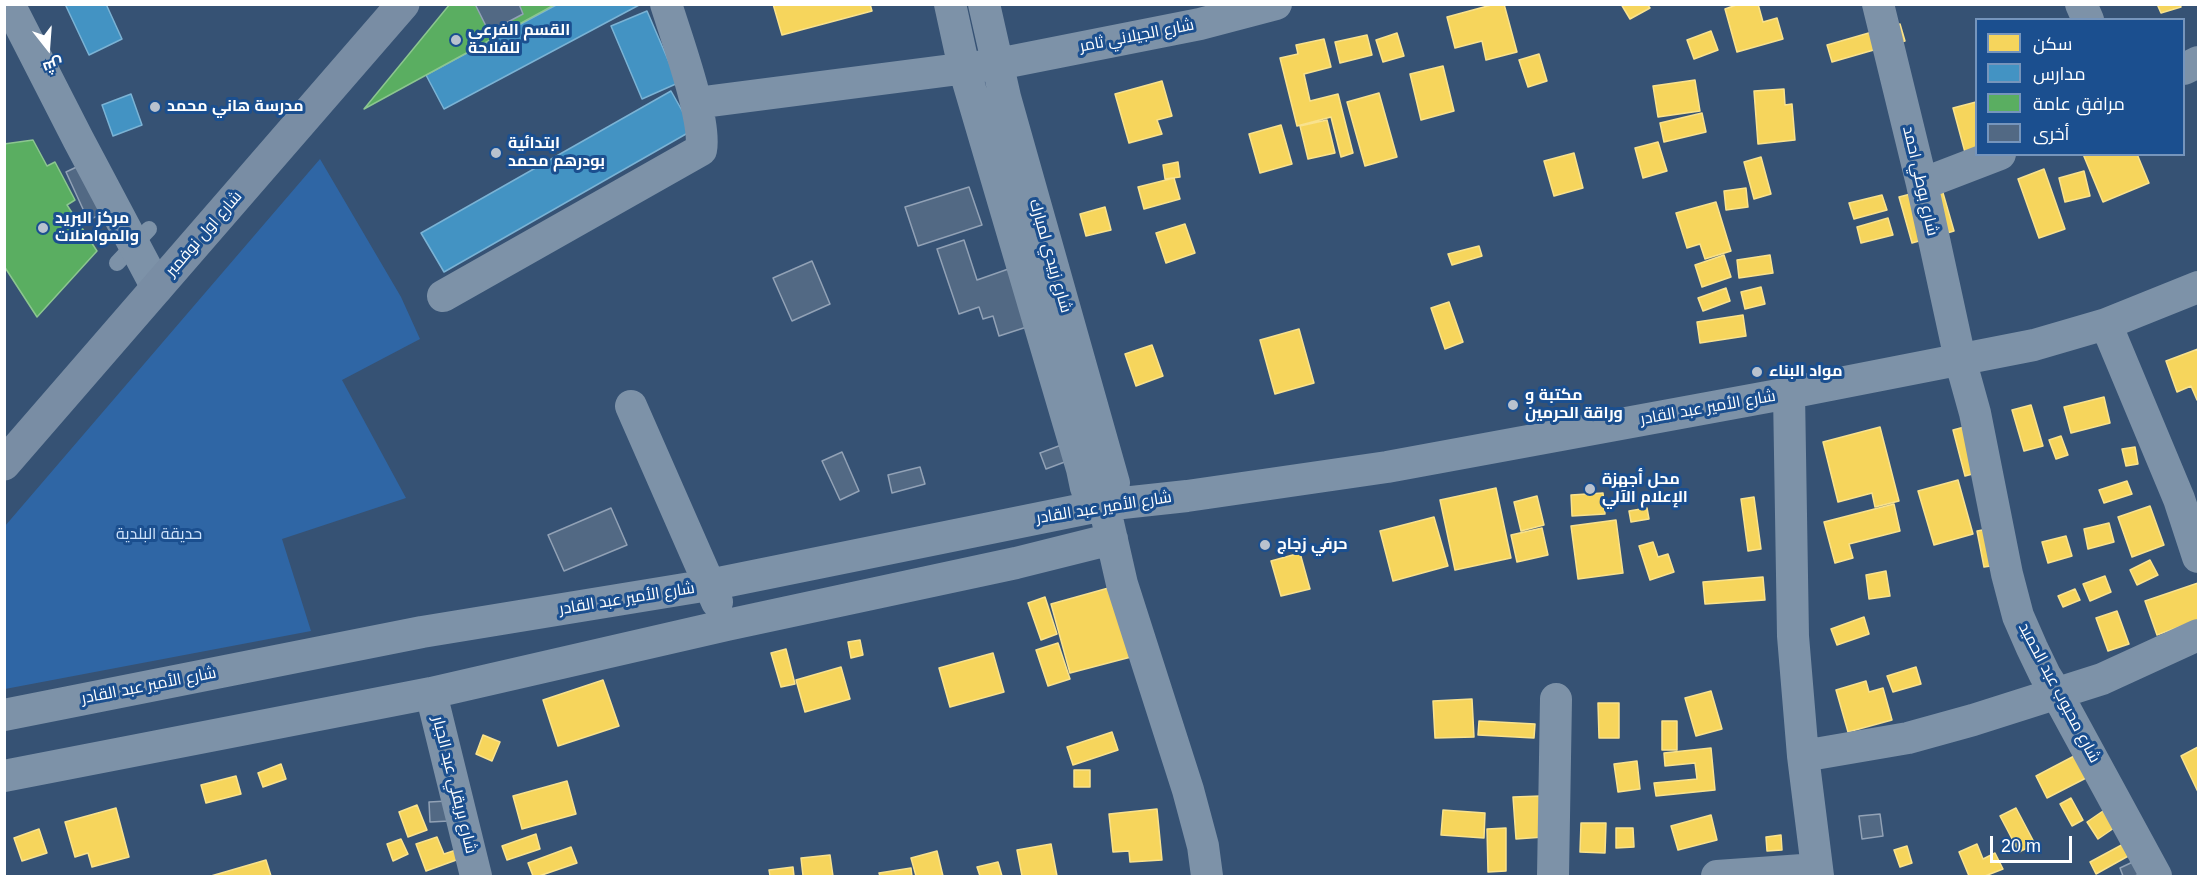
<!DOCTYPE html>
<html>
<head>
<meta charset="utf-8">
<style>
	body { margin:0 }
	#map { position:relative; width:2203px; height:881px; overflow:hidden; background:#365274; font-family:Helvetica,Cairo,sans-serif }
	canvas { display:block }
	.frame { position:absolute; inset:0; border:6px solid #fff; pointer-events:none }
	.legend { position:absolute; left:1975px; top:18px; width:210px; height:138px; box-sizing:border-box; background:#1b4f8f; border:2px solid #7695bc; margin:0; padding:8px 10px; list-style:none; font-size:18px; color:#fff }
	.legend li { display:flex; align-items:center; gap:12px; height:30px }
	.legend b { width:30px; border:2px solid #7695bc }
	.north { position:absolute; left:18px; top:18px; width:60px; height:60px; -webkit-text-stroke:4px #1b4f8f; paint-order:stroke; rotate:163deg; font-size:16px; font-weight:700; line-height:24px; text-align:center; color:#fff }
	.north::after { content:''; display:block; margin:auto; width:21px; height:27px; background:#fff; clip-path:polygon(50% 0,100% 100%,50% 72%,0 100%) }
	.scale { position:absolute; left:1990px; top:836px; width:82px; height:27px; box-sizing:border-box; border:3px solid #fff; border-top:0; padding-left:8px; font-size:18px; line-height:21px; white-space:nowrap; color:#fff; -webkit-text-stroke:4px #1b4f8f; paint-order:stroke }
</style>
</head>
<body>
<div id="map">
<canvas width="2203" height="881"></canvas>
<div class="frame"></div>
<ul class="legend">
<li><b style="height:16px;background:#f6d55c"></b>سكن</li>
<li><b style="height:16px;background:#4393c3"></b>مدارس</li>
<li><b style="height:16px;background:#5aae61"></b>مرافق عامة</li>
<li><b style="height:16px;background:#526984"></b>أخرى</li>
</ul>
<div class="north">ش</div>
<div class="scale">20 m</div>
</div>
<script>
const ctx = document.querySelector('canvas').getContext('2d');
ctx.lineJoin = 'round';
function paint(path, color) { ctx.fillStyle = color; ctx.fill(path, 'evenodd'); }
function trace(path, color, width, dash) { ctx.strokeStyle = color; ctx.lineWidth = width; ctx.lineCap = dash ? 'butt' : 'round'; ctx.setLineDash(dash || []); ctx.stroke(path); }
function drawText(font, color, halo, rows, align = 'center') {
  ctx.font = font + ' Helvetica,Cairo,sans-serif'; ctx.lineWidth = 6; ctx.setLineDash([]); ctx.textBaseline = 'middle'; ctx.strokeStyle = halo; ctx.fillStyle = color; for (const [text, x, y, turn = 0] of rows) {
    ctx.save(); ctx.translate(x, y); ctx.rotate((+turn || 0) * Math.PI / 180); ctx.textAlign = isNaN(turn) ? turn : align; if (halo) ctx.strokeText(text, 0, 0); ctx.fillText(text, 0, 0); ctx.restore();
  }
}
paint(new Path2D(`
	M 320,159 L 401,297 L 420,339 L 342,380 L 406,498 L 282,539 L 311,631 L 5,689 L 5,526 Z`), '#2f66a5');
const homes = new Path2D(`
	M 773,4 L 870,4 L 872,11 L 782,35 Z
	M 1495,4 L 1504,4 L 1517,52 L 1486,60 L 1482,41 L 1455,48 L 1447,17 Z
	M 1621,4 L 1647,4 L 1650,8 L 1630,19 Z
	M 1739,4 L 1758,4 L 1763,22 L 1777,18 L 1783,39 L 1737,52 L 1725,9 Z
	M 2157,4 L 2180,4 L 2181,7 L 2161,13 Z
	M 1900,24 L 1905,41 L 1832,62 L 1827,45 Z
	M 1711,31 L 1718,50 L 1694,59 L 1687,40 Z
	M 1397,33 L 1404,56 L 1383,62 L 1376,40 Z
	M 1367,35 L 1372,55 L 1340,63 L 1335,42 Z
	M 1324,39 L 1331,67 L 1304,74 L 1310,101 L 1338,94 L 1353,153 L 1341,157 L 1331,117 L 1297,126 L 1280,58 L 1298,54 L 1296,45 Z
	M 1539,54 L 1547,81 L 1528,87 L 1519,60 Z
	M 1443,66 L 1454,111 L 1421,120 L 1410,74 Z
	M 1695,80 L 1700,111 L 1658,117 L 1653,86 Z
	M 1162,81 L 1172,116 L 1157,120 L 1162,134 L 1129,143 L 1115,94 Z
	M 1784,89 L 1785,105 L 1792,104 L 1795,140 L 1758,144 L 1754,91 Z
	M 1379,93 L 1397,157 L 1365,166 L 1347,102 Z
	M 1976,102 L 1976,153 L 1966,156 L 1953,108 Z
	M 1702,113 L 1706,132 L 1664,142 L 1660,123 Z
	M 1327,120 L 1335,153 L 1308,159 L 1300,126 Z
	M 1281,125 L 1292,164 L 1260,173 L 1249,134 Z
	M 1658,142 L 1667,171 L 1643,178 L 1635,148 Z
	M 1574,153 L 1583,188 L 1554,196 L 1544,161 Z
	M 2083,154 L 2137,154 L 2149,183 L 2103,202 Z
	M 1761,157 L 1771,194 L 1754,199 L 1744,162 Z
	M 1178,162 L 1180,177 L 1165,179 L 1163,165 Z
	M 2044,169 L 2065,229 L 2039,238 L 2018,179 Z
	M 2084,171 L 2090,196 L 2065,202 L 2059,178 Z
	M 1174,178 L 1180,199 L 1144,209 L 1138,187 Z
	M 1941,186 L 1954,231 L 1912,243 L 1899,197 Z
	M 1746,188 L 1748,207 L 1726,210 L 1724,191 Z
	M 1882,195 L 1887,210 L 1854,219 L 1849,203 Z
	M 1716,202 L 1731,251 L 1705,259 L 1700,244 L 1687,248 L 1676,213 Z
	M 1105,207 L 1111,230 L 1086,236 L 1080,214 Z
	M 1888,218 L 1893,235 L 1861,243 L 1857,227 Z
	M 1185,224 L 1195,253 L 1166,263 L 1156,233 Z
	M 1479,246 L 1482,256 L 1452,265 L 1448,254 Z
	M 1724,255 L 1731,277 L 1702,287 L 1695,265 Z
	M 1770,255 L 1773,273 L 1739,278 L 1737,260 Z
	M 1761,287 L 1765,304 L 1745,309 L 1741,292 Z
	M 1726,288 L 1730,301 L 1703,311 L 1698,298 Z
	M 1449,302 L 1463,342 L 1445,349 L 1431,308 Z
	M 1743,315 L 1746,336 L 1700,343 L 1697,322 Z
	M 1299,329 L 1314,383 L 1275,394 L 1260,340 Z
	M 1152,345 L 1163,376 L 1136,386 L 1125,354 Z
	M 2198,349 L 2198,399 L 2197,400 L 2191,386 L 2177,392 L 2166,361 Z
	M 2104,397 L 2110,423 L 2071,433 L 2064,407 Z
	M 2031,405 L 2043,446 L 2024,451 L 2012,410 Z
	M 1987,421 L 1999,467 L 1965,476 L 1953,430 Z
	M 1880,427 L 1899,501 L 1875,507 L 1872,493 L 1838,502 L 1823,442 Z
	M 2061,436 L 2068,455 L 2056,459 L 2049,440 Z
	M 2135,447 L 2138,464 L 2126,466 L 2122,449 Z
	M 1958,480 L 1973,534 L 1934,545 L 1918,491 Z
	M 2127,481 L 2132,494 L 2104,503 L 2099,490 Z
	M 1496,488 L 1511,558 L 1455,570 L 1440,500 Z
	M 1603,493 L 1605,514 L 1572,516 L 1571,495 Z
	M 1537,496 L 1544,525 L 1521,531 L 1514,502 Z
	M 1754,497 L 1761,549 L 1748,551 L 1741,499 Z
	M 1894,504 L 1900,531 L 1849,544 L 1853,558 L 1835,563 L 1824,522 Z
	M 2150,506 L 2164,545 L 2132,557 L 2118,517 Z
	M 1647,508 L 1649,519 L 1631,522 L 1629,511 Z
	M 1434,517 L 1448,566 L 1393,581 L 1380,531 Z
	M 1616,520 L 1623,573 L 1578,579 L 1571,526 Z
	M 2109,523 L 2114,542 L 2088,549 L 2084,529 Z
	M 2011,525 L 2018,562 L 1984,567 L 1977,531 Z
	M 1542,528 L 1548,555 L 1517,562 L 1511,535 Z
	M 2066,536 L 2072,556 L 2048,563 L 2042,542 Z
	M 1653,542 L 1658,557 L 1668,554 L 1674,572 L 1650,580 L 1639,546 Z
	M 1300,553 L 1310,589 L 1281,596 L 1271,561 Z
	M 2150,560 L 2158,575 L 2137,585 L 2130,570 Z
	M 1886,571 L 1890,596 L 1869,599 L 1866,575 Z
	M 2105,576 L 2111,592 L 2090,601 L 2083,584 Z
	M 1763,577 L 1765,600 L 1705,604 L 1703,582 Z
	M 2198,583 L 2198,620 L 2157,635 L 2145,601 Z
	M 1112,587 L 1131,657 L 1070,673 L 1051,604 Z
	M 2075,589 L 2080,600 L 2063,607 L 2058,596 Z
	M 1045,597 L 1057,634 L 1041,640 L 1028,603 Z
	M 2117,611 L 2129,644 L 2108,651 L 2096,618 Z
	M 1864,617 L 1869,634 L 1837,645 L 1831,629 Z
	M 860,640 L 863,655 L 851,658 L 848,642 Z
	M 1058,643 L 1070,679 L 1048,686 L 1036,650 Z
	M 786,649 L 795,684 L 781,687 L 771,653 Z
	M 993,653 L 1004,692 L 950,707 L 939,668 Z
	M 841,667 L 850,699 L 805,712 L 796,680 Z
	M 1916,667 L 1921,684 L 1893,692 L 1887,676 Z
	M 603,680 L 619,726 L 558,746 L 543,700 Z
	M 1866,681 L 1869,692 L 1883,688 L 1892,720 L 1848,732 L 1836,690 Z
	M 1711,691 L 1722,729 L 1696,736 L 1685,698 Z
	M 1472,699 L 1474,737 L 1435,738 L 1433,701 Z
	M 1598,703 L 1619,703 L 1619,738 L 1599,738 Z
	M 1479,721 L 1535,724 L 1534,738 L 1478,735 Z
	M 1662,721 L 1677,721 L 1677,750 L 1662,750 Z
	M 1112,732 L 1118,750 L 1073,765 L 1067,747 Z
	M 483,735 L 500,742 L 492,761 L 476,754 Z
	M 2198,747 L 2198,792 L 2181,756 Z
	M 1711,748 L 1715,790 L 1656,796 L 1654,783 L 1697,779 L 1695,763 L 1665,766 L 1664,753 Z
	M 2078,754 L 2090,776 L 2047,798 L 2036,776 Z
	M 1637,761 L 1640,789 L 1618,792 L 1614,764 Z
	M 281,764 L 286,779 L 263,787 L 258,773 Z
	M 1074,770 L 1090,770 L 1090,787 L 1074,787 Z
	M 236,776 L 241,794 L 206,803 L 201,785 Z
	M 567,781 L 576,814 L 522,829 L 513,796 Z
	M 1541,796 L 1544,837 L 1516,839 L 1513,797 Z
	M 2071,798 L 2083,820 L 2072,826 L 2060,804 Z
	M 417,805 L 427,830 L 408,837 L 399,812 Z
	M 116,808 L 129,857 L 92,867 L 88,853 L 75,857 L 65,822 Z
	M 2016,808 L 2035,844 L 2019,852 L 2000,816 Z
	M 1157,809 L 1162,860 L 1130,862 L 1129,851 L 1113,852 L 1109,814 Z
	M 1443,810 L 1485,813 L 1484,838 L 1441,835 Z
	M 2103,811 L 2114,828 L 2098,839 L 2087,822 Z
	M 1711,815 L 1717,840 L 1678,850 L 1671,826 Z
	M 1581,823 L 1606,823 L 1605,853 L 1580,852 Z
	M 1506,828 L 1506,871 L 1488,872 L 1487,829 Z
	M 1616,828 L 1633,828 L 1634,847 L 1616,848 Z
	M 39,829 L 47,853 L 22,861 L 14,838 Z
	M 536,834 L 540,849 L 507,860 L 502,846 Z
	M 2142,834 L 2148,845 L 2096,874 L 2090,862 Z
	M 1781,835 L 1782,850 L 1767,851 L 1766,837 Z
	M 437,837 L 444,854 L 456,850 L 459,859 L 426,871 L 416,844 Z
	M 401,839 L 408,854 L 393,861 L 387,844 Z
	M 1051,844 L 1057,876 L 1022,876 L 1017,850 Z
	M 1977,844 L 1983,859 L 1995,853 L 2003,869 L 1985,876 L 1969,876 L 1959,852 Z
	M 1907,846 L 1912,863 L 1900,867 L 1894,850 Z
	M 571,847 L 577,863 L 539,876 L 533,876 L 528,863 Z
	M 937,851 L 943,876 L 916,876 L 911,858 Z
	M 830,855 L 833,876 L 803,876 L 801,858 Z
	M 266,860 L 271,876 L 211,876 Z
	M 998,862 L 1002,876 L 980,876 L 977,867 Z
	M 793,867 L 794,876 L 770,876 L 769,870 Z
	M 911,868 L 912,876 L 880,876 L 879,873 Z`);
paint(homes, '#f6d55c');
trace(homes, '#f9e28d', 1.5);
const schools = new Path2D(`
	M 65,4 L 106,4 L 122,39 L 89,55 Z
	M 558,4 L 641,4 L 444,109 L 426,75 Z
	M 647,11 L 678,83 L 642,99 L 611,26 Z
	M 671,91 L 693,130 L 444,272 L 421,233 Z
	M 131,94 L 142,125 L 113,136 L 102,105 Z`);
paint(schools, '#4393c3');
trace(schools, '#7bb3d5', 1.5);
const public = new Path2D(`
	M 450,4 L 556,4 L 364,109 Z
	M 33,140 L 47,166 L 55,162 L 75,200 L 67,205 L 97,251 L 37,317 L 4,266 L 4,144 Z`);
paint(public, '#5aae61');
trace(public, '#8cc690', 1.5);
const building = new Path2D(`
	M 475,4 L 519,4 L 523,14 L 489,32 Z
	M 85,163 L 107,212 L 88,220 L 66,172 Z
	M 969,187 L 982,225 L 918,246 L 905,207 Z
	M 964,240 L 977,280 L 1014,267 L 1033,325 L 999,336 L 993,316 L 983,319 L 979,307 L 959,314 L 937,249 Z
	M 812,261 L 830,304 L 792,321 L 773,278 Z
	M 1064,444 L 1070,460 L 1046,469 L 1040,453 Z
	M 842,452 L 859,491 L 840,500 L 822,461 Z
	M 920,467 L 925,484 L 892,493 L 888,475 Z
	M 611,508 L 627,545 L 564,571 L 548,535 Z
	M 447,801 L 449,821 L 430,822 L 429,802 Z
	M 1880,814 L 1883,836 L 1862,839 L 1859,816 Z
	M 2139,859 L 2145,872 L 2135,876 L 2123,876 L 2120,868 Z`);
paint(building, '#526984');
trace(building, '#92a2b6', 1.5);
trace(new Path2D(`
	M 117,263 L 149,229`), '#7d92a8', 16);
trace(new Path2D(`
	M 9,4 L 78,139 L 157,288
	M 950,4 L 964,68 L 1082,469 L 1086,488 L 1104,505 L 1122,584 L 1188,790 L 1203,846 L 1207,876
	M 984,4 L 1005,97 L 1114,483 L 1104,505
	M 1878,4 L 1922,184 L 1960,359 L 1975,413 L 2007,574 L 2018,616 L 2032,648 L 2045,675 L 2057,694 L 2156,876
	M 2081,4 L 2088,20
	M 2184,69 L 2198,62
	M 696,103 L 998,64 L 1200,24 L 1276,4
	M 1922,184 L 2000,154
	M 443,296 L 701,150 C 707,121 676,36 666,4
	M 2106,324 L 2179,499 L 2198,557
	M 1789,393 L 1793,636 L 1803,756 L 1818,876
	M 631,406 L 717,602
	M 431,693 L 476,876
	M 4,715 L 422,632 L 709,585 L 1104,505 L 1187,496 L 1387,467 L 1789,393 L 2034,345 L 2106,324 L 2198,287
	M 1803,756 L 1908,738 L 1973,720 L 2102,679 L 2198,635
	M 4,776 L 431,693 L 727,625 L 1016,563 L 1112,539
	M 1553,876 L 1556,699
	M 1717,876 L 1817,869`), '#7d92a8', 32);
trace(new Path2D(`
	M 4,464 L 403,4`), '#798da4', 33);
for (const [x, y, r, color] of [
	[456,40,6,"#b9c2ce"],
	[155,107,6,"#b9c2ce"],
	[496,153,6,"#b9c2ce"],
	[43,228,6,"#b9c2ce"],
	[1757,372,6,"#b9c2ce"],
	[1513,405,6,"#b9c2ce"],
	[1590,489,6,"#b9c2ce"],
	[1265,545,6,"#b9c2ce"]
]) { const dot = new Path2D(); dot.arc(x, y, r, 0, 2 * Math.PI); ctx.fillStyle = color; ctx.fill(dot); trace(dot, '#1b4f8f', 2); }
drawText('bold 16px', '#fff', '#1b4f8f', [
	["القسم الفرعي",468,31],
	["للفلاحة",468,49],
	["مدرسة هاني محمد",167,107],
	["ابتدائية",508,144],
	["بودرهم محمد",508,162],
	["مركز البريد",55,219],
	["والمواصلات",55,237],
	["مواد البناء",1769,372],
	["مكتبة و",1525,396],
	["وراقة الحرمين",1525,414],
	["محل أجهزة",1602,480],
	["الإعلام الآلي",1602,498],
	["حرفي زجاج",1277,545]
], 'left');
drawText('16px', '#fff', '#1b4f8f', [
	["شارع الجيلاني ثامر",1137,36,-11],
	["شارع بوطي احمد",1920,181,77],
	["شارع اول نوفمبر",204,234,-49],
	["شارع زبيدي لمبارك",1050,256,74],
	["شارع الأمير عبد القادر",1708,408,-10],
	["شارع الأمير عبد القادر",1104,508,-9],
	["شارع الأمير عبد القادر",627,599,-9],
	["شارع الأمير عبد القادر",149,686,-11],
	["شارع محبوب عبد الحميد",2059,693,62],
	["شارع بريقلي عبد الجبار",454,785,76]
]);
drawText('16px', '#cfe3fa', '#1b4f8f', [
	["حديقة البلدية",159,535]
]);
</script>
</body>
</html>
